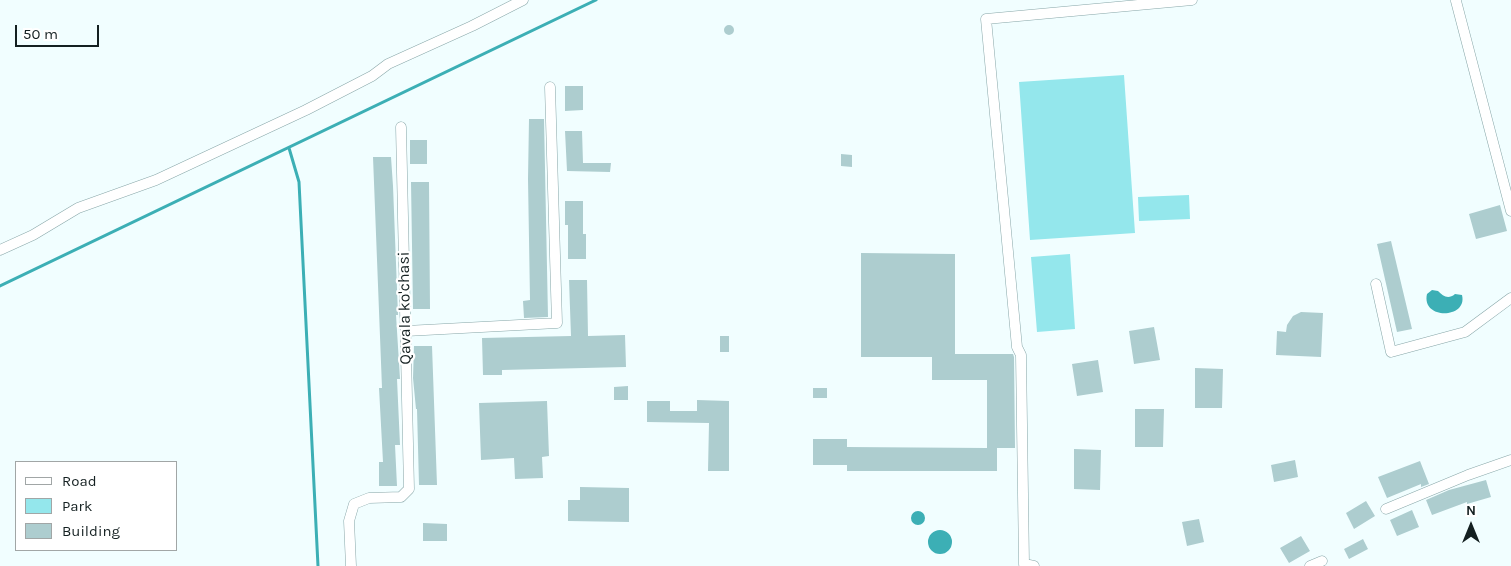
<!DOCTYPE html>
<html>
<head>
<meta charset="utf-8">
<style>
	body { margin:0 }
	#map { position:relative; width:1511px; height:566px; overflow:hidden; background:#f1feff; font-family:Karla,sans-serif }
	canvas { display:block }
	.legend { position:absolute; left:15px; top:461px; width:162px; height:90px; box-sizing:border-box; background:#fff; border:1px solid #a1a6a6; margin:0; padding:6px 9px; list-style:none; font-size:15px; color:#142021 }
	.legend li { display:flex; align-items:center; gap:10px; height:25px }
	.legend b { width:25px; border:1px solid #a1a6a6 }
	.north { position:absolute; left:1446px; top:501px; width:50px; height:50px; -webkit-text-stroke:4px #fff; paint-order:stroke; rotate:0deg; font-size:14px; font-weight:700; line-height:20px; text-align:center; color:#142021 }
	.north::after { content:''; display:block; margin:auto; width:18px; height:22px; background:#142021; clip-path:polygon(50% 0,100% 100%,50% 72%,0 100%) }
	.scale { position:absolute; left:15px; top:25px; width:84px; height:22px; box-sizing:border-box; border:2px solid #142021; border-top:0; padding-left:6px; font-size:15px; line-height:18px; white-space:nowrap; color:#142021; -webkit-text-stroke:4px #fff; paint-order:stroke }
</style>
</head>
<body>
<div id="map">
<canvas width="1511" height="566"></canvas>
<ul class="legend">
<li><b style="height:6px;background:#fff"></b>Road</li>
<li><b style="height:14px;background:#94e7ec"></b>Park</li>
<li><b style="height:14px;background:#adcdcf"></b>Building</li>
</ul>
<div class="north">N</div>
<div class="scale">50 m</div>
</div>
<script>
const ctx = document.querySelector('canvas').getContext('2d');
ctx.lineJoin = 'round';
function paint(path, color) { ctx.fillStyle = color; ctx.fill(path, 'evenodd'); }
function trace(path, color, width, dash) { ctx.strokeStyle = color; ctx.lineWidth = width; ctx.lineCap = dash ? 'butt' : 'round'; ctx.setLineDash(dash || []); ctx.stroke(path); }
function drawText(font, color, halo, rows, align = 'center') {
  ctx.font = font + ' Karla,sans-serif'; ctx.lineWidth = 4.5; ctx.setLineDash([]); ctx.textBaseline = 'middle'; ctx.strokeStyle = halo; ctx.fillStyle = color; for (const [text, x, y, turn = 0] of rows) {
    ctx.save(); ctx.translate(x, y); ctx.rotate((+turn || 0) * Math.PI / 180); ctx.textAlign = isNaN(turn) ? turn : align; if (halo) ctx.strokeText(text, 0, 0); ctx.fillText(text, 0, 0); ctx.restore();
  }
}
paint(new Path2D(`
	M 1124,75 L 1135,233 L 1030,240 L 1019,82 Z
	M 1189,195 L 1190,219 L 1139,221 L 1138,197 Z
	M 1070,254 L 1075,329 L 1037,332 L 1031,257 Z`), '#94e7ec');
paint(new Path2D(`
	M 1432,290 L 1438,291 C 1443,296 1448,300 1455,294 L 1462,295 C 1468,319 1421,320 1427,294 Z
	M911 518a7 7 0 1 1 14 0a7 7 0 1 1-14 0Z
	M928 542a12 12 0 1 1 24 0a12 12 0 1 1-24 0Z`), '#3cafb5');
trace(new Path2D(`
	M 289,148 L 299,182 L 318,566
	M 0,286 L 596,0`), '#3cafb5', 3);
paint(new Path2D(`
	M724 30a5 5 0 1 1 10 0a5 5 0 1 1-10 0Z
	M 565,86 L 583,86 L 583,110 L 565,111 Z
	M 529,119 L 544,119 L 548,317 L 524,318 L 523,301 L 530,300 L 528,179 Z
	M 565,131 L 582,131 L 583,163 L 611,163 L 610,172 L 567,171 Z
	M 410,140 L 427,140 L 427,164 L 410,164 Z
	M 841,154 L 852,155 L 852,167 L 841,166 Z
	M 373,157 L 391,157 L 393,186 L 398,315 L 396,315 L 400,379 L 397,379 L 400,445 L 395,445 L 397,486 L 379,486 L 379,462 L 383,462 L 379,388 L 382,388 Z
	M 411,182 L 429,182 L 430,309 L 413,309 Z
	M 565,201 L 583,201 L 583,234 L 586,234 L 586,259 L 568,259 L 568,225 L 565,225 Z
	M 1500,205 L 1507,231 L 1476,239 L 1469,214 Z
	M 1391,241 L 1412,329 L 1397,332 L 1377,244 Z
	M 861,253 L 955,254 L 955,354 L 1013,354 L 1014,357 L 1015,448 L 997,448 L 997,471 L 847,471 L 847,465 L 813,465 L 813,439 L 847,439 L 847,447 L 987,448 L 987,380 L 932,380 L 932,357 L 861,357 Z
	M 569,280 L 587,280 L 588,336 L 625,335 L 626,367 L 502,370 L 502,375 L 483,375 L 482,338 L 571,336 Z
	M 1301,312 L 1323,313 L 1321,357 L 1276,355 L 1277,331 L 1286,332 L 1287,325 L 1293,316 Z
	M 1154,327 L 1160,360 L 1134,364 L 1129,331 Z
	M 720,336 L 729,336 L 729,352 L 720,352 Z
	M 414,346 L 432,346 L 437,485 L 419,485 L 417,409 L 416,409 L 413,378 Z
	M 1098,360 L 1103,392 L 1077,396 L 1072,364 Z
	M 1195,368 L 1223,369 L 1222,408 L 1195,408 Z
	M 628,386 L 628,400 L 614,400 L 614,387 Z
	M 813,388 L 827,388 L 827,398 L 813,398 Z
	M 697,400 L 729,401 L 729,471 L 708,471 L 709,423 L 647,422 L 647,401 L 670,401 L 670,411 L 697,411 Z
	M 547,401 L 549,456 L 542,457 L 543,478 L 515,479 L 514,458 L 481,460 L 479,403 Z
	M 1135,409 L 1164,409 L 1163,447 L 1135,447 Z
	M 1074,449 L 1101,450 L 1100,490 L 1074,489 Z
	M 1295,460 L 1298,477 L 1274,482 L 1271,465 Z
	M 1420,461 L 1429,484 L 1421,487 L 1421,484 L 1387,498 L 1378,477 Z
	M 1486,480 L 1491,497 L 1467,504 L 1467,502 L 1432,515 L 1426,500 L 1449,490 Z
	M 580,487 L 629,488 L 629,522 L 568,521 L 568,500 L 580,500 Z
	M 1366,501 L 1375,516 L 1354,529 L 1346,513 Z
	M 1412,510 L 1419,527 L 1397,536 L 1390,520 Z
	M 1199,519 L 1204,542 L 1187,546 L 1182,522 Z
	M 423,523 L 447,524 L 447,541 L 423,541 Z
	M 1301,536 L 1310,551 L 1289,563 L 1280,548 Z
	M 1363,539 L 1368,549 L 1349,559 L 1344,549 Z`), '#adcdcf');
const minor = new Path2D(`
	M 1456,1 L 1511,211
	M 0,250 L 33,235 L 78,208 L 156,180 L 306,110 L 372,76 L 388,64 L 472,26 L 523,0
	M 1376,284 L 1391,352 L 1465,332 L 1511,298
	M 406,331 L 557,323 L 550,87
	M 1386,509 L 1468,475 L 1511,460
	M 351,566 L 349,521 L 354,504 L 369,498 L 401,497 L 409,489 L 401,127
	M 1034,566 L 1024,564 L 1021,355 L 1017,347 L 986,19 L 1192,0
	M 1310,566 L 1322,561`);
trace(minor, '#87a6a8', 11);
trace(minor, '#fff', 10);
drawText('16px', '#142021', '#fff', [
	["Qavala ko'chasi",405,308,-91]
]);
</script>
</body>
</html>
